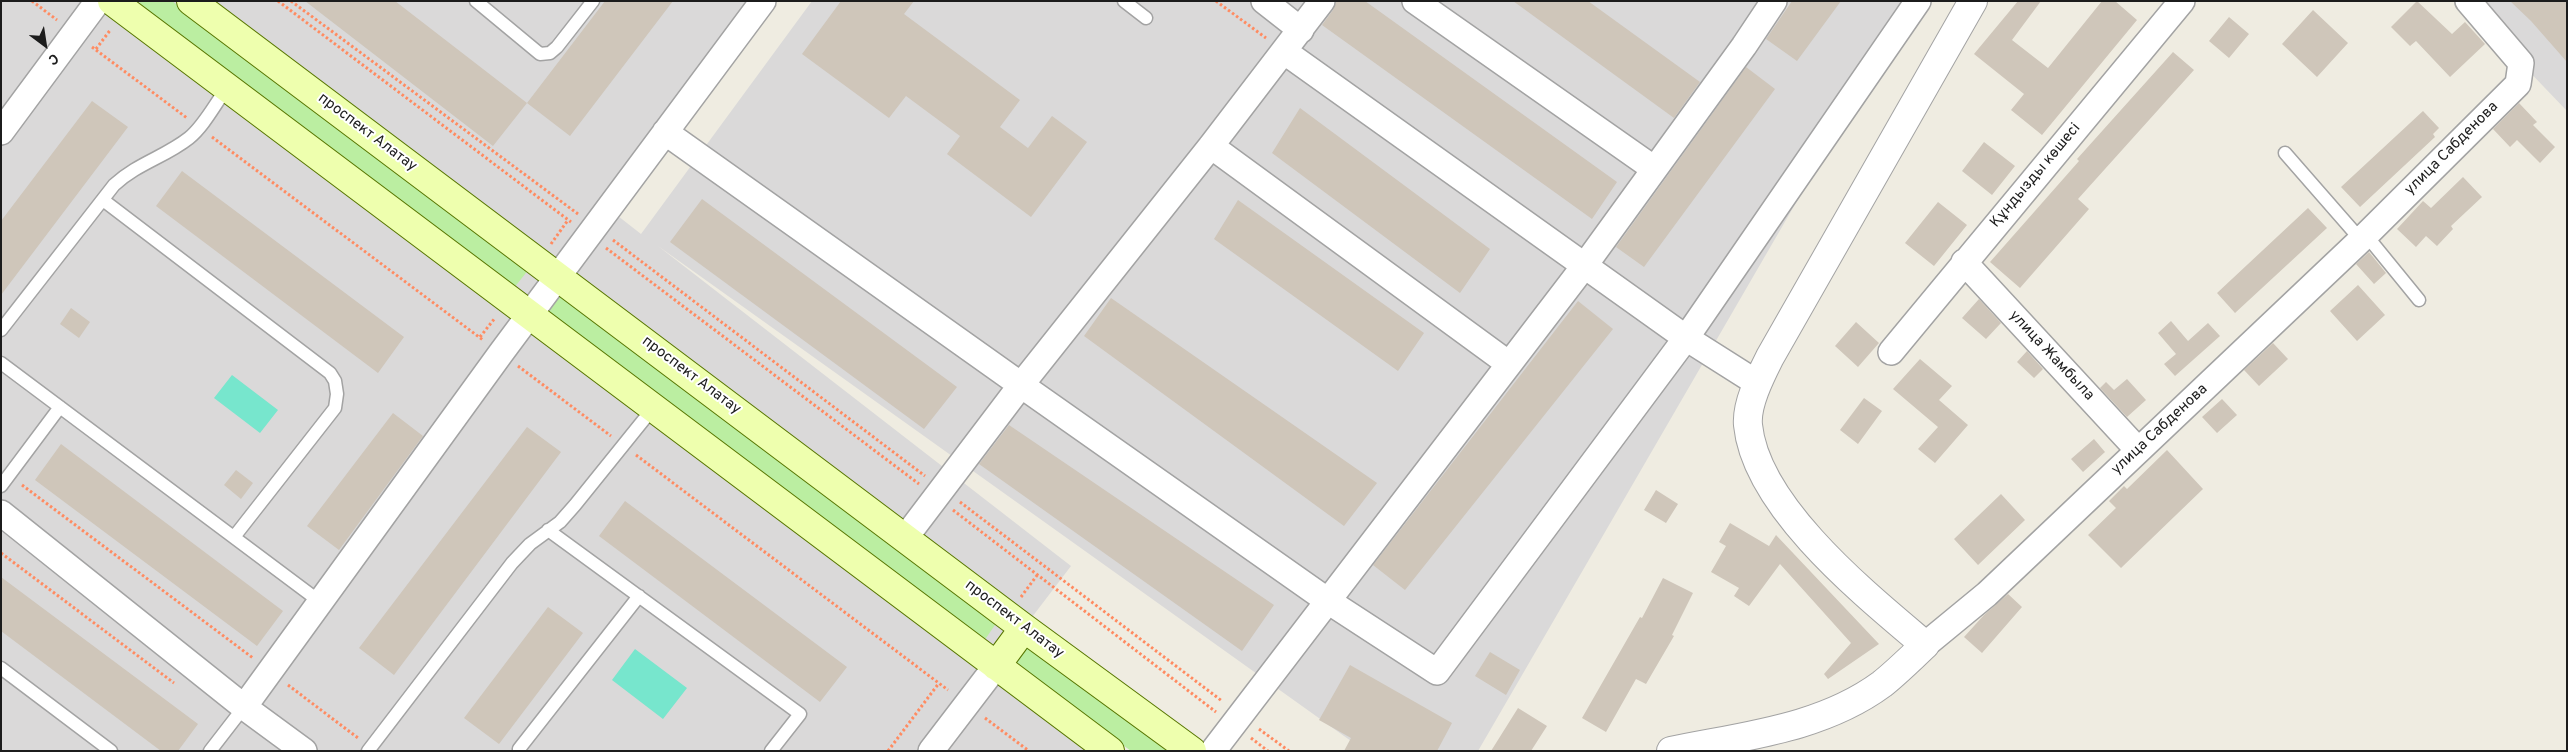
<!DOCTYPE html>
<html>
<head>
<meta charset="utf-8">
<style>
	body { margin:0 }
	#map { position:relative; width:2568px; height:752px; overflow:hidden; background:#efece1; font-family:Overpass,sans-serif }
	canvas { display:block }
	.frame { position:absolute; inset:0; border:2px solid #1c1c1c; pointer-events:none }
	.north { position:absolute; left:20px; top:20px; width:50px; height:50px; -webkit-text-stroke:4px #fff; paint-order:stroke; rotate:149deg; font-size:14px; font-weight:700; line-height:20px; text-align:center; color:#1c1c1c }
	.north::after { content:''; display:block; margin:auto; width:18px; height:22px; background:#1c1c1c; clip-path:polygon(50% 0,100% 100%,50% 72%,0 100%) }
</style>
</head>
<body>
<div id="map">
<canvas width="2568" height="752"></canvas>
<div class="frame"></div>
<div class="north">С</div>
</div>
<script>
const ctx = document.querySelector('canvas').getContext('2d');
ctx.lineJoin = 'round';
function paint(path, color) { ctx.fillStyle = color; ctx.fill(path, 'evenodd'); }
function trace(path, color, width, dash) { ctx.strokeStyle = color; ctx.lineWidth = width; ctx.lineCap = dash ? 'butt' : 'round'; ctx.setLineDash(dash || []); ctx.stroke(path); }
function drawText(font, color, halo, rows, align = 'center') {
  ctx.font = font + ' Overpass,sans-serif'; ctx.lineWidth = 4; ctx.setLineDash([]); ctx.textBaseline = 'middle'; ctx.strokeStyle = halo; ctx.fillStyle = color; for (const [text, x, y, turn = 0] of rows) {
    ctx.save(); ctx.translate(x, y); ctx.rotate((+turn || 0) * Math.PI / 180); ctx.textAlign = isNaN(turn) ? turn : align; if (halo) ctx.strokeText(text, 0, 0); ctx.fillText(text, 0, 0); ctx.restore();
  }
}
paint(new Path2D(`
	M 1,1 L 764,1 L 609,209 L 641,234 L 812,1 L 1913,1 L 1478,751 L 1365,751 L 658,246 L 1071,566 L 997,663 L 1114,751 L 1,751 Z
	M 2466,1 L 2567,1 L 2567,111 L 2521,63 Z`), '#dad9d9');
paint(new Path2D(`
	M 141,1 L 172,1 L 529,269 L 514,288 L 137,7 Z
	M 556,296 L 560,296 L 997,622 L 984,641 L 548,312 L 547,308 Z
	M 1024,647 L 1029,647 L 1173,751 L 1131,751 L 1019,668 L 1015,664 L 1016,654 Z`), '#bbeea1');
paint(new Path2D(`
	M 232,375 L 278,410 L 260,433 L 214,398 Z
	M 635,649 L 687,688 L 663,719 L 612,680 Z`), '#77e6cd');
paint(new Path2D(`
	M 305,1 L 395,1 L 527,103 L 493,146 Z
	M 605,1 L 673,1 L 570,136 L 527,103 Z
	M 841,1 L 914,1 L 904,14 L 1020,100 L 1000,127 L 1028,148 L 1052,116 L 1087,142 L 1031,217 L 947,154 L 960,136 L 906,96 L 889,118 L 802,54 Z
	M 1336,1 L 1365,1 L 1617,182 L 1592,219 L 1322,25 L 1333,10 Z
	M 1513,1 L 1588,1 L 1700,82 L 1674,118 Z
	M 1792,1 L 1841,1 L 1797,61 L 1766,39 Z
	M 2018,1 L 2041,1 L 2012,40 L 2048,68 L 2102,1 L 2115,1 L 2137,20 L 2042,135 L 2011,110 L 2024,94 L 1974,54 Z
	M 2417,1 L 2452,34 L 2465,22 L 2485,44 L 2450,77 L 2416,41 L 2410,46 L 2391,27 Z
	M 2510,1 L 2567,1 L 2567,62 L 2531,21 Z
	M 2313,10 L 2348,43 L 2317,77 L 2282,44 Z
	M 2229,17 L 2249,34 L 2229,58 L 2209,41 Z
	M 2173,52 L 2194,70 L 2078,199 L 2089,209 L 2020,288 L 1990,262 L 2079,161 L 2077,159 Z
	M 1746,67 L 1775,89 L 1644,267 L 1616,247 Z
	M 92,101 L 128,127 L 1,295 L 1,221 Z
	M 2519,103 L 2537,122 L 2533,125 L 2555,147 L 2540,163 L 2517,140 L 2510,147 L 2493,129 Z
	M 1300,108 L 1490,249 L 1460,293 L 1272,153 Z
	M 2423,111 L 2439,128 L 2433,134 L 2435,137 L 2360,207 L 2341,187 Z
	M 1984,142 L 2015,166 L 1992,195 L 1962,171 Z
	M 182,171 L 404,337 L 378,373 L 156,206 Z
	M 2463,177 L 2482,197 L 2451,226 L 2453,229 L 2437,246 L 2426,236 L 2416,247 L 2397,229 L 2423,201 L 2431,208 Z
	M 702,199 L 957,387 L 924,429 L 670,242 Z
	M 1238,200 L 1424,333 L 1398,371 L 1214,239 Z
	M 1938,202 L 1967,225 L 1934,266 L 1905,243 Z
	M 2308,208 L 2327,228 L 2235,313 L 2217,293 Z
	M 2369,252 L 2386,273 L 2374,284 L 2356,264 Z
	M 2358,285 L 2385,315 L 2357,341 L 2330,311 Z
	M 1111,298 L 1377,483 L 1344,526 L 1084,336 Z
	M 1979,299 L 2001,323 L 1986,339 L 1962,318 Z
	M 1578,301 L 1613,329 L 1405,590 L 1373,565 Z
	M 71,308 L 90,322 L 79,338 L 60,324 Z
	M 2171,321 L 2188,341 L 2208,323 L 2220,336 L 2175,376 L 2164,364 L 2176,354 L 2158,333 Z
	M 1856,322 L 1879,343 L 1858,367 L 1835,346 Z
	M 2273,343 L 2288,359 L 2259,386 L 2244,370 Z
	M 2027,351 L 2043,369 L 2034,378 L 2017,362 Z
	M 1920,359 L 1952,386 L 1939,400 L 1968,425 L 1935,463 L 1918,449 L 1938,427 L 1893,389 Z
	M 2127,379 L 2146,400 L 2127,417 L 2100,388 L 2106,382 L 2114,390 Z
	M 1864,398 L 1882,411 L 1858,444 L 1840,430 Z
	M 2222,399 L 2237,415 L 2217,433 L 2202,417 Z
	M 393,413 L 423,436 L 339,550 L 307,526 Z
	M 1009,425 L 1274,605 L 1242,651 L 979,464 Z
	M 527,427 L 561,452 L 394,675 L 359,648 Z
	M 2094,439 L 2105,452 L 2083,472 L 2071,459 Z
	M 61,444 L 283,611 L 257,646 L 35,480 Z
	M 2167,450 L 2203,489 L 2121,568 L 2088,535 L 2116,508 L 2109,501 L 2124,486 L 2127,489 Z
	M 236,470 L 253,483 L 241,499 L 224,485 Z
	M 1656,490 L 1678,504 L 1666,523 L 1644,510 Z
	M 2001,494 L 2025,520 L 1978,565 L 1954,539 Z
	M 625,501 L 847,667 L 820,702 L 599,536 Z
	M 1730,523 L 1769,546 L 1776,535 L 1879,644 L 1828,679 L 1824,674 L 1851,643 L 1780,564 L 1749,606 L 1734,596 L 1739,588 L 1711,572 L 1726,546 L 1719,542 Z
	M 1,577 L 198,724 L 178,751 L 161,751 L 1,631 Z
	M 1663,578 L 1693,593 L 1672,635 L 1674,636 L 1646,684 L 1636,679 L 1606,732 L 1582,718 L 1640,617 L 1642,618 Z
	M 2008,594 L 2022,607 L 1982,653 L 1964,637 L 1984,615 Z
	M 548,607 L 583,633 L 499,744 L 464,718 Z
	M 1490,652 L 1520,670 L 1506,695 L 1475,676 Z
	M 1350,665 L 1452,723 L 1437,751 L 1344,751 L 1351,738 L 1319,720 Z
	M 1518,708 L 1547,726 L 1531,751 L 1491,751 Z`), '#cfc6ba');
const service = new Path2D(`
	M 476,1 L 540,54 L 550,53 L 557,47 L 593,1
	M 1124,1 L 1146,18
	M 2285,153 L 2361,240
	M 103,200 L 330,373 L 335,381 L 337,394 L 335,408 L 234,537
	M 2366,235 L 2419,300
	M 1,330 L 114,185 C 138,163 165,157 189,138 C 204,126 215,104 227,88
	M 1,363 L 319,601
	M 1,486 L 60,407
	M 548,530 L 800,714 L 771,751
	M 1,668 L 111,751
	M 210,751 L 244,707
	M 368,751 L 512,563 L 530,544 L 560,522 L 575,505 L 654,407
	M 520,751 L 519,749 L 639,596`);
const minor = new Path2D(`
	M 1264,1 L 1301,30
	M 1322,1 L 1211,146 L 1021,385 L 1328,601 L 1437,672 L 1686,338 L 1918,1
	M 1415,1 L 1653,168
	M 1285,52 L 1686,338 L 1757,383
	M 1,132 L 98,1
	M 665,132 L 1021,385 L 905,538
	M 1211,146 L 1509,364
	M 1964,262 L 2138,450
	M 1891,352 L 2182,1
	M 1,513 L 244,707 L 304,751
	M 1925,645 L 1987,594 L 2366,235 L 2518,84 L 2521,63 L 2468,1
	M 244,707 L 501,353 L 763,1
	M 931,751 L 996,666
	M 1213,751 L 1585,265 L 1744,46 L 1774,1`);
const tertiary = new Path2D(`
	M 1671,751 C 1743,736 1821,729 1882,684 C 1897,672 1911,658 1925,645 C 1866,595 1756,507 1748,425 C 1746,404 1761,375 1770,357 L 1973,1`);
const secondary = new Path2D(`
	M 112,1 L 1110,751
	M 191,1 L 1024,628 L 1192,751
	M 996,666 L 1024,628`);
trace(service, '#a3a3a3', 15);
trace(minor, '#a3a3a3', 28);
trace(tertiary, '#a3a3a3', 30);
trace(secondary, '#577600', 30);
trace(new Path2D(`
	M 32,1 L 57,20
	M 278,1 L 571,222
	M 291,1 L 578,214
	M 1216,1 L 1266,38
	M 92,47 L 187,118
	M 96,49 L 111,29
	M 212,137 L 483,340
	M 613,240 L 925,476
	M 551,244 L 568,220
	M 606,248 L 919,484
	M 480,337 L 495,318
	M 518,366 L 611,436
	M 636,455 L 948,690
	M 22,485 L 253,658
	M 960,502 L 1222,701
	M 953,510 L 1216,712
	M 1,553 L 174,683
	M 1021,597 L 1038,574
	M 288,685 L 358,738
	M 985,718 L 1029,751
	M 1259,729 L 1289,751
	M 1251,738 L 1268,751
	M 888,751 L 939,683`), '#ff8b61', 3, [2.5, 2.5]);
trace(service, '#fff', 12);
trace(minor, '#fff', 25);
trace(tertiary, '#fff', 28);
trace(secondary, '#eeffae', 28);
drawText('15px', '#1c1c1c', '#fff', [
	["проспект Алатау",367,133,37],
	["улица Сабденова",2452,149,-45],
	["Құндызды көшесі",2036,176,-50],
	["улица Жамбыла",2051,356,47],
	["проспект Алатау",691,376,37],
	["улица Сабденова",2160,430,-43],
	["проспект Алатау",1014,620,37]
]);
</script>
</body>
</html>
